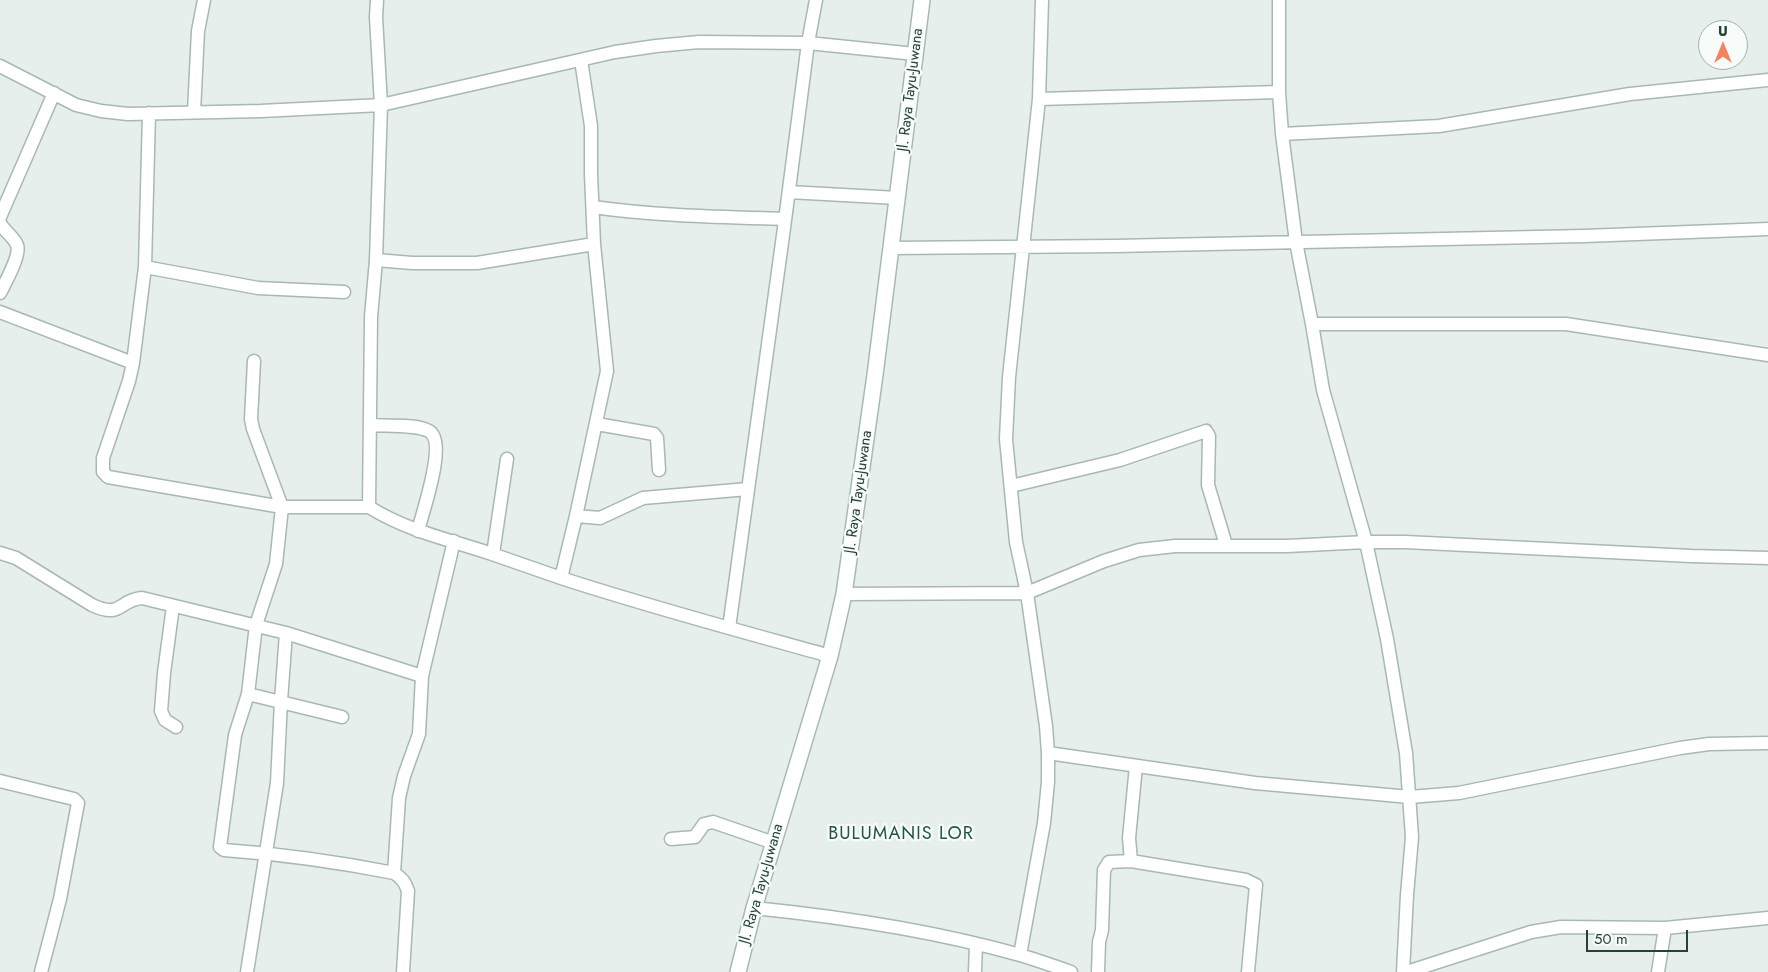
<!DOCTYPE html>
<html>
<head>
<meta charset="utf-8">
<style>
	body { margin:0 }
	#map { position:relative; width:1768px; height:972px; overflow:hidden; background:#e6efeb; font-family:Jost,sans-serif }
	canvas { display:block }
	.north { position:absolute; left:1698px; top:20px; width:50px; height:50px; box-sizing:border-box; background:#f7fbf9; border:1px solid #a3b1ad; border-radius:50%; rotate:0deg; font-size:14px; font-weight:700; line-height:20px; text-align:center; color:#24423a }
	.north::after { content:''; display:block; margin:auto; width:18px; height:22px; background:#f4845f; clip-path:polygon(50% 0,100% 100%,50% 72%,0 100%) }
	.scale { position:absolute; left:1586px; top:930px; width:102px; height:22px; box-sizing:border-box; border:2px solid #24423a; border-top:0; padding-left:6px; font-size:15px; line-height:18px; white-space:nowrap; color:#24423a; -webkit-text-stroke:4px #f7fbf9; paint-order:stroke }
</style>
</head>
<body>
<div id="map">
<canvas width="1768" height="972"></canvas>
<div class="north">U</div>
<div class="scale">50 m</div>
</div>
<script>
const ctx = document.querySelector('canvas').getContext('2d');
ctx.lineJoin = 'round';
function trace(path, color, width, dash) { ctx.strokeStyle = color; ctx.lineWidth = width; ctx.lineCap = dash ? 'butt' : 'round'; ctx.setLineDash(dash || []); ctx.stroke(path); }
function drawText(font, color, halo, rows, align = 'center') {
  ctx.font = font + ' Jost,sans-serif'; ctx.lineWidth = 4.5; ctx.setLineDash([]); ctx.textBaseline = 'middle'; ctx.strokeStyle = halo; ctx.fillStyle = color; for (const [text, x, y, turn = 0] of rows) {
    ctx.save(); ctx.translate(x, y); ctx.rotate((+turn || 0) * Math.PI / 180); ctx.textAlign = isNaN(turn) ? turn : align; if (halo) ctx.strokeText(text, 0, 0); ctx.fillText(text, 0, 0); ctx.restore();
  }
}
const minor = new Path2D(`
	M 377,0 L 376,17 L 381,105 L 376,260 L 371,317 L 369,507 C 407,531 451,540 492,554 C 515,562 538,570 561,578 C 650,607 740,631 830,656
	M 1279,0 L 1279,92 L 1282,134 L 1296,242 L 1312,324 L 1323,390 L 1366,542 L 1387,639 L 1406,753 L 1412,837 L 1407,895 L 1403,972
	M 0,66 L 76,105 L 101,111 L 128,114 L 261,111 L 381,105 L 615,52 L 656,46 L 699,42 L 808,43 L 915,54
	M 1039,99 L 1279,92
	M 194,112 L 198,31 L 204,0
	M 149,113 L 145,267 L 133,363 L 129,381 L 103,458 L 103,472 L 108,477 L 282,507 L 369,507
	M 1282,134 L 1439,126 L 1630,94 L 1768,80
	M 789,192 L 897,198
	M 593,207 C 657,216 721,217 785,219
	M 0,217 L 54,93
	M 0,223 C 4,231 14,237 17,245 C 21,255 5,283 0,293
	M 891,248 L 1115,246 L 1584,236 L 1768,229
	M 376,260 L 412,263 L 477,263 L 594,244
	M 145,267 L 258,288 L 344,292
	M 0,312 L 133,363
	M 1312,324 L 1566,324 L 1768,355
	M 254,361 L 251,419 L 253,429 L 282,507 L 276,564 L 256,625 L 248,694 L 235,735 L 220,847 L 224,850 C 281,854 338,862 394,873 C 402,878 405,882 408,891 L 403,972
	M 597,424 L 654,434 L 657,438 L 659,470
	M 371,425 C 386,426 416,424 429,431 C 448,442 422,513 418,531
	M 1011,486 L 1120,460 L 1206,431 L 1209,436 L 1208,485 L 1226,545
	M 576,516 L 600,518 L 643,498 L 748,489
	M 0,553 L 16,558 L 92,605 C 122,619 118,600 142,598 L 286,633 L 422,676
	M 493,554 L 507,459
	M 561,578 L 576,516 L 607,371 L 594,244 L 591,174 L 591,126 L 581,60
	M 844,594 L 1027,593 L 1104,561 L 1139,550 L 1175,546 L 1287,546 L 1366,542 L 1405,542 L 1691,556 L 1768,558
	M 173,606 L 164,673 L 161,711 L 165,720 L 176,727
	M 729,628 L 784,228 L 808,43 L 816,0
	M 248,694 L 342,717
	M 1048,753 L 1255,783 L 1410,797 L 1459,793 L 1680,748 L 1709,744 L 1768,743
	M 0,781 L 74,799 L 78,803 L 60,899 L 41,972
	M 671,839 L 695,837 L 704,824 L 713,822 L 774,843
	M 1131,861 L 1129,838 L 1136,766
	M 394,873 L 399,798 L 404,776 L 419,734 L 422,676 L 454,541
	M 754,908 C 843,917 935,931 1020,955 C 1037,960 1054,966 1071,972
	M 1020,955 L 1044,823 L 1048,782 L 1048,753 L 1046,726 L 1027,593 L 1016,542 L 1006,439 L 1009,377 L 1039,99 L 1042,0
	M 247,972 L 277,783 L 281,701 L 286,633
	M 975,972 L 976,944
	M 1098,972 L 1099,942 L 1102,930 L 1104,870 L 1109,862 L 1131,861 L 1246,880 L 1256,885 L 1248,972
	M 1407,972 L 1531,932 L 1561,927 L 1665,928 L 1768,918
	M 1658,972 L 1665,928`);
const secondary = new Path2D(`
	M 738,972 L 754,908 L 830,656 L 844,594 L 875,375 L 922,0`);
trace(minor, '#a8b8b2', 15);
trace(secondary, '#a4bbb3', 18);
trace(minor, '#fff', 12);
trace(secondary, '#fff', 15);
drawText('15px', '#24423a', '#f7fbf9', [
	["Jl. Raya Tayu-Juwana",911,90,-83],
	["Jl. Raya Tayu-Juwana",859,492,-82],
	["Jl. Raya Tayu-Juwana",762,884,-74]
]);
ctx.letterSpacing = '1px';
drawText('18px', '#1f5548', '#f7fbf9', [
	["BULUMANIS LOR",901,835]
]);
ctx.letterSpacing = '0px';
</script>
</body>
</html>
